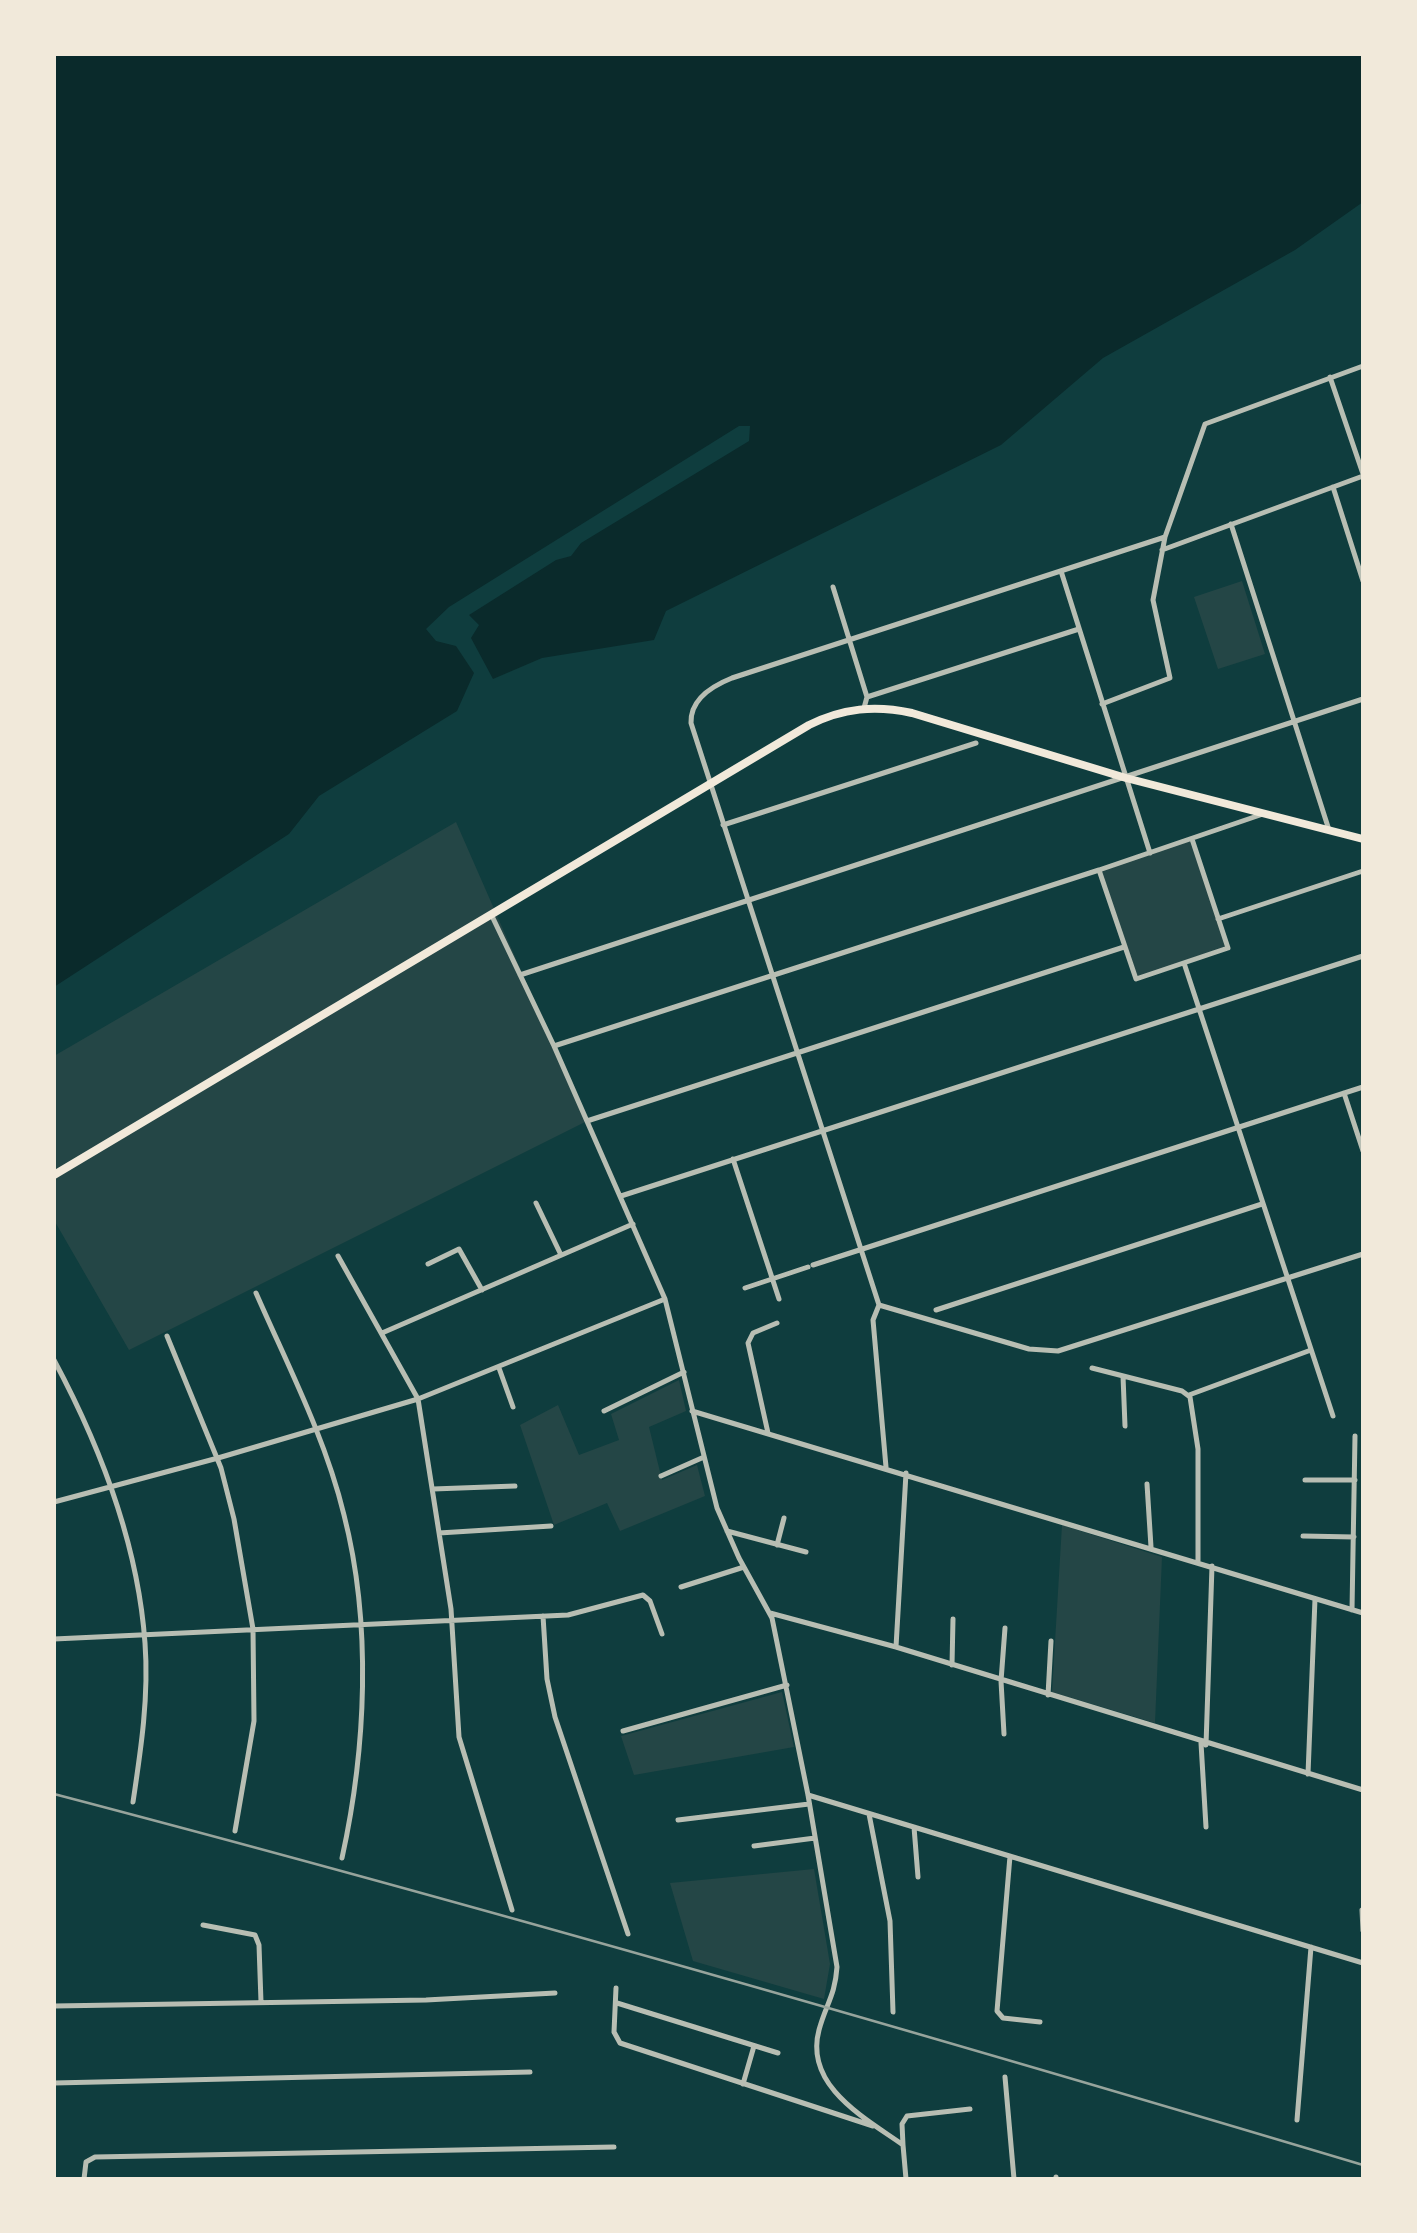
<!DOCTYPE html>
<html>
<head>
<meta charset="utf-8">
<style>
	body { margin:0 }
	#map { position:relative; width:1417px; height:2233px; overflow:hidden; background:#0f3d3e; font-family:Ubuntu,sans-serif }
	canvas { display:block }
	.frame { position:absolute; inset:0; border:56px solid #f1e9da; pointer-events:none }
</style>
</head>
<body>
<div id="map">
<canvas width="1417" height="2233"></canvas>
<div class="frame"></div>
</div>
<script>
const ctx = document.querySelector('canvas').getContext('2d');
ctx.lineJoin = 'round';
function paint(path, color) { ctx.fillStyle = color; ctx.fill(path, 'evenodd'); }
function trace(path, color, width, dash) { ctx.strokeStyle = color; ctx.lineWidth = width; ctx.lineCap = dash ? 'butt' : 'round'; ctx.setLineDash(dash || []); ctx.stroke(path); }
paint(new Path2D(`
	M 1242,581 L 1265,654 L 1218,669 L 1194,597 Z
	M 456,822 L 587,1121 L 129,1350 L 54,1220 L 54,1056 Z
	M 1192,839 L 1228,948 L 1136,979 L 1099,870 Z
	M 679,1380 L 686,1411 L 649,1427 L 662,1480 L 697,1465 L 705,1496 L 620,1531 L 607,1503 L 554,1525 L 520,1425 L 558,1405 L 579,1455 L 619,1440 L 611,1414 Z
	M 1062,1525 L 1162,1557 L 1155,1723 L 1052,1692 Z
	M 782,1692 L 794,1747 L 634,1775 L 621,1736 Z
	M 814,1869 L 830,1964 L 824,1999 L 693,1961 L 670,1883 Z`), '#244646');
paint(new Path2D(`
	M 54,54 L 1363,54 L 1363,202 L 1295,250 L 1103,358 L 1001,445 L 666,611 L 654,640 L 542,658 L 493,679 L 471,638 L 479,625 L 469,615 L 556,560 L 571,556 L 581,543 L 749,441 L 750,426 L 739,426 L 449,607 L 426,629 L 436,641 L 456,646 L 474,673 L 457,711 L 319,796 L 289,834 L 54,987 Z`), '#0a2a2b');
trace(new Path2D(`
	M 1330,377 L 1363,474
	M 1333,487 L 1363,581
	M 1231,524 L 1329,830
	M 1162,550 L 1363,476
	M 1061,571 L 1150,853
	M 833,587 L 867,697 L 864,708
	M 867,697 L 1079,629
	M 1102,704 L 1170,678 L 1153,600 L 1165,537
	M 723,825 L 976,743
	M 1192,839 L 1228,948 L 1136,979 L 1099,870 L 1263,814
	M 491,914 L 554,1046 L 665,1299 L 717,1508 L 739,1558 L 772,1618 L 808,1795 L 837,1967 C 835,1996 826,2004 819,2030 C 804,2086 865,2118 903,2145 L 906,2179
	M 1218,919 L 1363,871
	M 1184,963 L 1333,1416
	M 520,975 L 1363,699
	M 554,1046 L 1099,870
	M 1344,1093 L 1363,1151
	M 587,1121 L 1124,947
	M 733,1159 L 779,1299
	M 621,1196 L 1363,956
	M 536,1203 L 561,1255
	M 338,1256 L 418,1399 L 451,1609 L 459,1737 L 512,1910
	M 428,1264 L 459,1249 L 482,1290
	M 813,1265 L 1363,1087
	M 745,1288 L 808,1267
	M 256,1293 C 288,1366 325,1437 344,1515 C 372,1624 366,1749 342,1858
	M 879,1305 L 1029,1349 L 1058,1351 L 1363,1254
	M 936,1310 L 1262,1204
	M 382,1333 L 633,1224
	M 167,1336 L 221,1468 L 234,1519 L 253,1629 L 254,1721 L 235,1831
	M 54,1360 C 100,1446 138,1545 145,1643 C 149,1696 141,1749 133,1802
	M 499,1368 L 513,1407
	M 1092,1368 L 1182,1391 L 1190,1397 L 1198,1449 L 1198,1562
	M 1123,1376 L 1125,1426
	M 1189,1395 L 1311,1350
	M 604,1411 L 684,1372
	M 692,1411 L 1363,1613
	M 768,1433 L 748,1343 L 753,1333 L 777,1323
	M 886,1467 L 873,1320 L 879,1305 L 691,723 C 690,699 712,686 732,678 L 1165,537 L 1205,424 L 1363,366
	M 661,1476 L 704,1457
	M 1305,1480 L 1355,1480
	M 1147,1484 L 1151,1547
	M 433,1489 L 515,1486
	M 54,1502 L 218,1458 L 418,1399 L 665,1299
	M 727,1531 L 806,1552
	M 439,1533 L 551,1526
	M 1303,1536 L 1354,1537
	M 777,1545 L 784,1518
	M 681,1587 L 744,1567
	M 1352,1610 L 1355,1436
	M 770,1613 L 896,1647 L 1363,1790
	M 543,1616 L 547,1679 L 555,1717 L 628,1934
	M 54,1639 L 568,1615 L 643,1595 L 650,1601 L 662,1634
	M 896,1647 L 906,1473
	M 952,1665 L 953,1619
	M 1048,1695 L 1051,1641
	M 623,1731 L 787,1685
	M 1004,1734 L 1001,1681 L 1005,1628
	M 1201,1743 L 1206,1827
	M 1206,1745 L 1212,1566
	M 1308,1774 L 1315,1599
	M 808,1795 L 1363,1963
	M 869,1814 L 890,1921 L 893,2012
	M 678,1820 L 809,1804
	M 914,1827 L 918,1877
	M 754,1846 L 815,1838
	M 1010,1856 L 997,2011 L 1003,2018 L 1040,2022
	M 1362,1910 L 1363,1931
	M 203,1925 L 255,1935 L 259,1945 L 261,2002
	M 616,1988 L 614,2032 L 620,2043 L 873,2126
	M 617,2003 L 778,2053
	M 54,2006 L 426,2000 L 555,1993
	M 1005,2077 L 1014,2179
	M 54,2083 L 530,2072
	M 743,2084 L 754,2046
	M 1297,2120 L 1311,1947
	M 903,2145 L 902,2124 L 907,2116 L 970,2109
	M 1056,2177 L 1056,2179
	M 84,2179 L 86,2162 L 95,2157 L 614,2147`), '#b8beb3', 5);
trace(new Path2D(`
	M 54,1175 L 809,725 C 843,708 875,705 912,713 L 1126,778 L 1363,839`), '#f1e9da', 8);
trace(new Path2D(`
	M 54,1794 C 493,1909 928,2035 1363,2165`), '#97a49c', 2.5);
</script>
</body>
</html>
